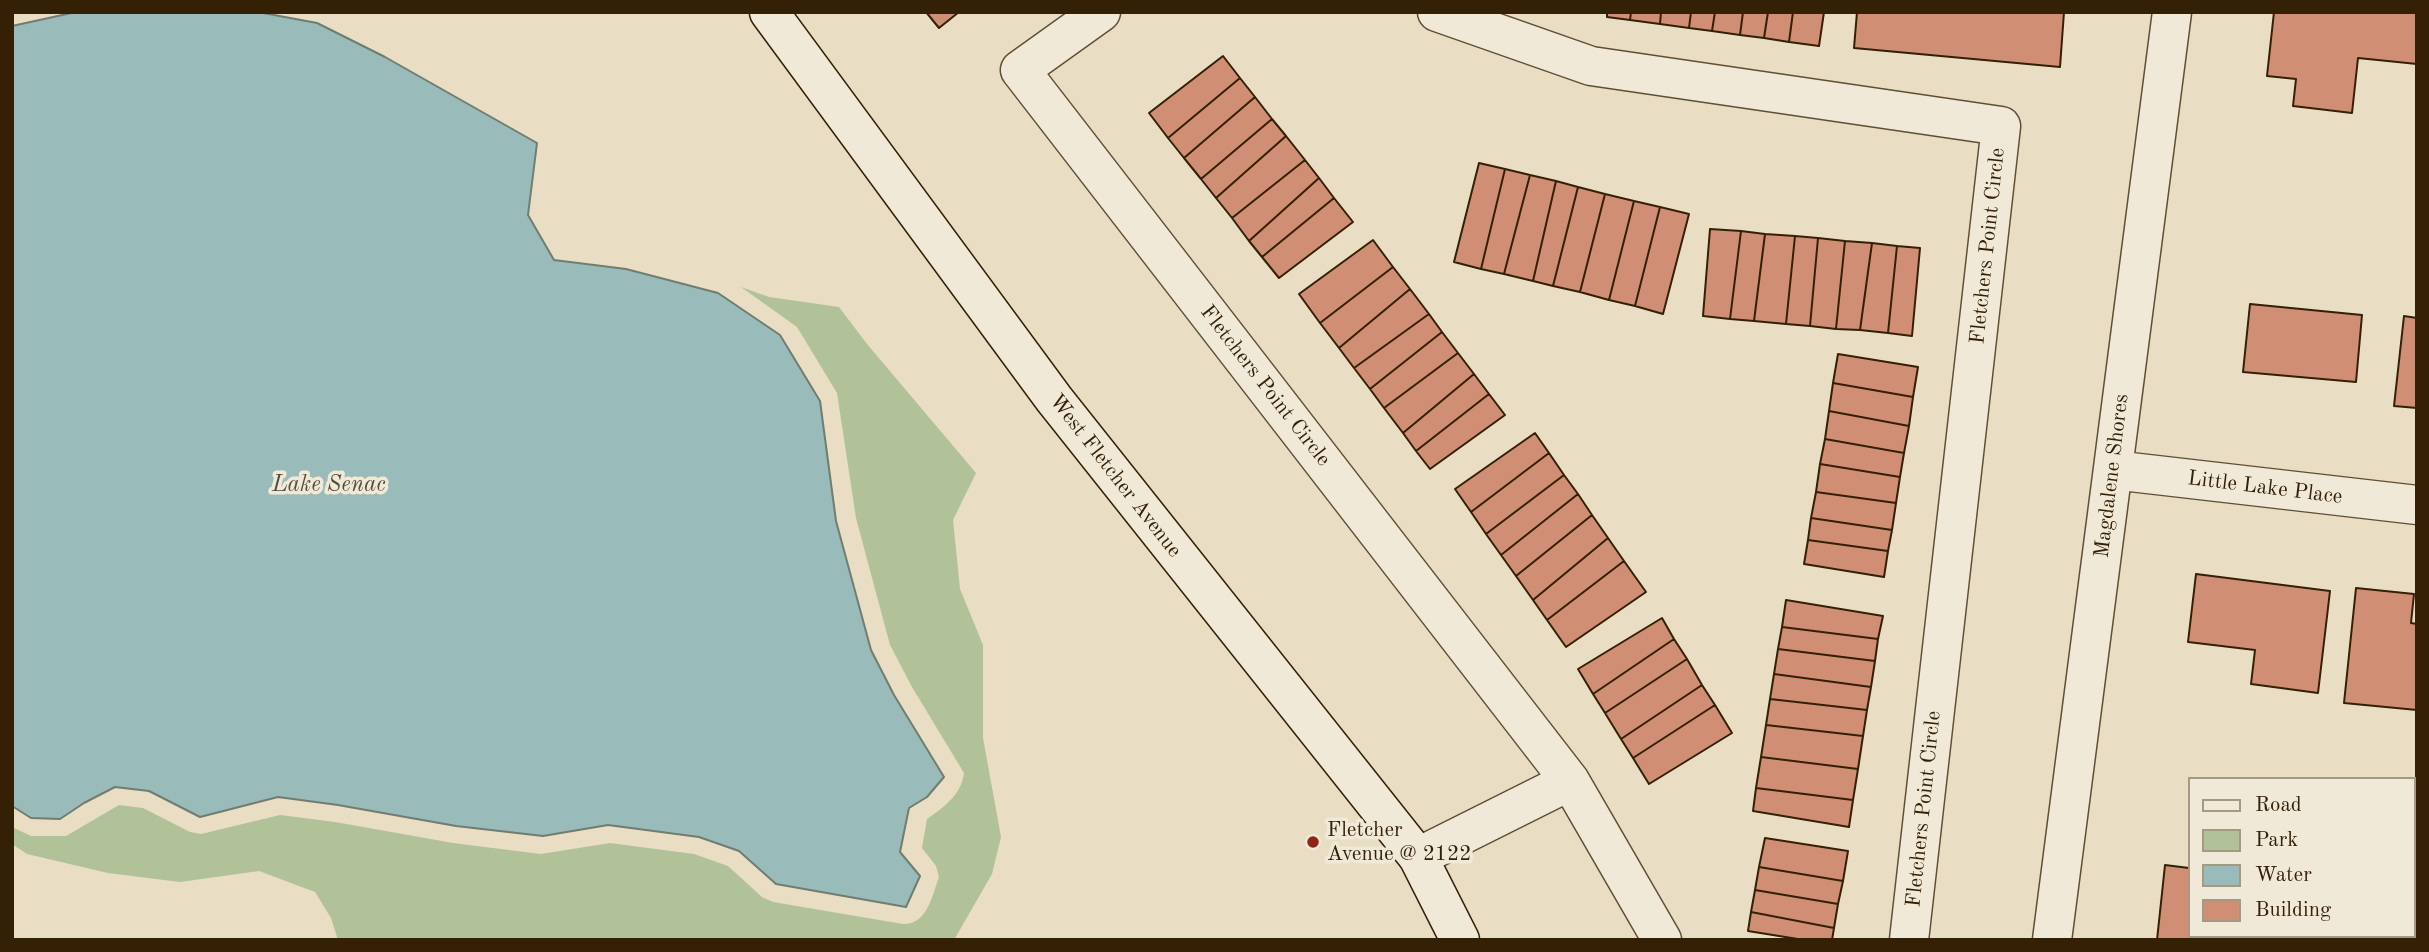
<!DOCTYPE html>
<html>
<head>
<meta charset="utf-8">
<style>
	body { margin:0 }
	#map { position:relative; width:2429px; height:952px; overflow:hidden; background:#e9ddc3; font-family:"Old Standard TT",serif }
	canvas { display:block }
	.frame { position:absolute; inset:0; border:14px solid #332005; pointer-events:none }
	.legend { position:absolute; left:2188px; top:777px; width:228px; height:161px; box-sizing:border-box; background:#f1e9d8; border:2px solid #a59984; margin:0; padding:9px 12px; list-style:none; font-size:21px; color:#332005 }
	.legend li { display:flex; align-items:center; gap:14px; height:35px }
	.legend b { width:35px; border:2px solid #a59984 }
</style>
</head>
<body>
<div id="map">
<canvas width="2429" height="952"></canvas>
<div class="frame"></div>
<ul class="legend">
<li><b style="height:9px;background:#f1e9d8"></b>Road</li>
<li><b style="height:19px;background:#b1c298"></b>Park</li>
<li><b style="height:19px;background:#99bbb9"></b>Water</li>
<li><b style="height:19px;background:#d08e75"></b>Building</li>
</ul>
</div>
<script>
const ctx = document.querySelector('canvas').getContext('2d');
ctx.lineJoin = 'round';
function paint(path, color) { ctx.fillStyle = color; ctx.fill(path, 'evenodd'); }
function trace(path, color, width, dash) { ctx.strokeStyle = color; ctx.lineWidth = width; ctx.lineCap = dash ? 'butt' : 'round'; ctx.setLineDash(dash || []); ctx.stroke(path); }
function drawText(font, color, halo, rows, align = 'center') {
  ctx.font = font + ' "Old Standard TT",serif'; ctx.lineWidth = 7; ctx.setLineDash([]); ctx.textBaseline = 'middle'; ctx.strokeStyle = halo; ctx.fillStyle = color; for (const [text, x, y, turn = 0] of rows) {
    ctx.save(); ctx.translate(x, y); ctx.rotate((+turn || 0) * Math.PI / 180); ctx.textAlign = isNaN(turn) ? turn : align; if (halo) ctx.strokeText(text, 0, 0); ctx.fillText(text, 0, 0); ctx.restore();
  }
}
paint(new Path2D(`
	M 741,287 L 769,297 L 839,307 L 867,344 L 976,473 L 953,520 L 960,589 L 983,645 L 983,738 L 1001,837 L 992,874 L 954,940 L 338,940 L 331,918 L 315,892 L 259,871 L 180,882 L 108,873 L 27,854 L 12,844 L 12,827 L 31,836 L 66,836 L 119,805 L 143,808 L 190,832 L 201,834 L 280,815 L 335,822 L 453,843 L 541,854 L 610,843 L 694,854 L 728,866 L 762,897 L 773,902 L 903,924 C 927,925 932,896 939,877 L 936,866 L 922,848 L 927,819 C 943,808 962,794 964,773 L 912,687 L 890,645 L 856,518 L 837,393 L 797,327 Z`), '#b1c298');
const water = new Path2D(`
	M 76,12 L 258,12 L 317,23 L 385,57 L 537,143 L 528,215 L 554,260 L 626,269 L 718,293 L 780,335 L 820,401 L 836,521 L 871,650 L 894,695 L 944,777 L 927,797 L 909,808 L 900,852 L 920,876 L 906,907 L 776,884 L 739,851 L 699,837 L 608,825 L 543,836 L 456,826 L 338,805 L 278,797 L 200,817 L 149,791 L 115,787 L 84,803 L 60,819 L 31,818 L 12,806 L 12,26 Z`);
paint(water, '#99bbb9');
trace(water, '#707d71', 2);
const building = new Path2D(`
	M 926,12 L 959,12 L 939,28 Z
	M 1607,12 L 1631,12 L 1630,20 L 1607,17 Z
	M 1631,12 L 1661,12 L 1660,24 L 1630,20 Z
	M 1661,12 L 1691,12 L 1689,28 L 1660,24 Z
	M 1691,12 L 1715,12 L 1712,31 L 1689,28 Z
	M 1715,12 L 1743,12 L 1740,35 L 1712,31 Z
	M 1743,12 L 1768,12 L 1764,38 L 1740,35 Z
	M 1768,12 L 1793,12 L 1789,42 L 1764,38 Z
	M 1793,12 L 1824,12 L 1819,46 L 1789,42 Z
	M 1857,12 L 2064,12 L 2060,67 L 1854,48 Z
	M 2274,12 L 2417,12 L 2417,64 L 2358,58 L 2352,113 L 2293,106 L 2296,79 L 2267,76 Z
	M 1223,56 L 1240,78 L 1168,138 L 1149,113 Z
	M 1240,78 L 1255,97 L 1184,158 L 1168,138 Z
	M 1255,97 L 1272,119 L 1201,179 L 1184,158 Z
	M 1272,119 L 1286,136 L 1216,198 L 1201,179 Z
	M 1286,136 L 1305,160 L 1232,218 L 1216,198 Z
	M 1305,160 L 1319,178 L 1249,241 L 1232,218 Z
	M 1479,163 L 1505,169 L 1481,269 L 1454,262 Z
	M 1505,169 L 1530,175 L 1504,274 L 1481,269 Z
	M 1530,175 L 1556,181 L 1533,281 L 1504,274 Z
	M 1319,178 L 1334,198 L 1262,257 L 1249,241 Z
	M 1556,181 L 1578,187 L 1553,286 L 1533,281 Z
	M 1578,187 L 1605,194 L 1580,292 L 1553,286 Z
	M 1605,194 L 1634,201 L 1609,300 L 1580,292 Z
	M 1334,198 L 1353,222 L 1279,278 L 1262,257 Z
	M 1634,201 L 1660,207 L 1635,306 L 1609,300 Z
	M 1660,207 L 1689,214 L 1663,314 L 1635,306 Z
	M 1710,229 L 1741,231 L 1730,319 L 1703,316 Z
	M 1741,231 L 1765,234 L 1754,321 L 1730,319 Z
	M 1765,234 L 1795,236 L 1786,324 L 1754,321 Z
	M 1795,236 L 1818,238 L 1810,326 L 1786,324 Z
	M 1818,238 L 1845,241 L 1836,329 L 1810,326 Z
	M 1373,240 L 1393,267 L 1320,323 L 1299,294 Z
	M 1845,241 L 1872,243 L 1860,330 L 1836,329 Z
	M 1872,243 L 1897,246 L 1888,333 L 1860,330 Z
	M 1897,246 L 1920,248 L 1912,336 L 1888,333 Z
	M 1393,267 L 1410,289 L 1339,348 L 1320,323 Z
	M 1410,289 L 1429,314 L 1354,368 L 1339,348 Z
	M 2250,304 L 2362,315 L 2356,382 L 2243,372 Z
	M 1429,314 L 1442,332 L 1370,389 L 1354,368 Z
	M 2404,316 L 2417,318 L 2417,408 L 2394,406 Z
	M 1442,332 L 1458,353 L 1384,408 L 1370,389 Z
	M 1458,353 L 1474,374 L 1403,433 L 1384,408 Z
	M 1838,354 L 1918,367 L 1913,397 L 1833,383 Z
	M 1474,374 L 1489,394 L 1416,451 L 1403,433 Z
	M 1833,383 L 1913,397 L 1909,426 L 1829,411 Z
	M 1489,394 L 1505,415 L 1430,469 L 1416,451 Z
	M 1829,411 L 1909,426 L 1904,453 L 1825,439 Z
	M 1535,433 L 1549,453 L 1471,512 L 1455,489 Z
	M 1825,439 L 1904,453 L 1900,477 L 1820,464 Z
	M 1549,453 L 1564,475 L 1486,534 L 1471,512 Z
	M 1820,464 L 1900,477 L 1896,503 L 1816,492 Z
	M 1564,475 L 1578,494 L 1501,555 L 1486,534 Z
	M 1816,492 L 1896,503 L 1892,530 L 1811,518 Z
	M 1578,494 L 1592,515 L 1516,576 L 1501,555 Z
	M 1592,515 L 1608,538 L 1533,600 L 1516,576 Z
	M 1811,518 L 1892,530 L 1888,551 L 1808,540 Z
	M 1608,538 L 1624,561 L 1547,620 L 1533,600 Z
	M 1808,540 L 1888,551 L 1884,577 L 1804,564 Z
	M 1624,561 L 1646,592 L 1566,647 L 1547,620 Z
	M 2196,574 L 2330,591 L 2318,693 L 2251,684 L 2255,650 L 2188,642 Z
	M 2356,588 L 2414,594 L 2411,623 L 2417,624 L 2417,710 L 2344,703 Z
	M 1786,600 L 1883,616 L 1878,639 L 1782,627 Z
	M 1662,618 L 1674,639 L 1593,694 L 1578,669 Z
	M 1782,627 L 1878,639 L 1875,661 L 1778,649 Z
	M 1674,639 L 1687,659 L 1605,713 L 1593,694 Z
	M 1778,649 L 1875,661 L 1871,687 L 1774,674 Z
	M 1687,659 L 1702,685 L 1621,739 L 1605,713 Z
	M 1774,674 L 1871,687 L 1867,710 L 1770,699 Z
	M 1702,685 L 1715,705 L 1633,758 L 1621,739 Z
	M 1770,699 L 1867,710 L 1863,736 L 1766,725 Z
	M 1715,705 L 1732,733 L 1649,784 L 1633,758 Z
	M 1766,725 L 1863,736 L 1858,769 L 1761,757 Z
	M 1761,757 L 1858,769 L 1853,800 L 1756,788 Z
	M 1756,788 L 1853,800 L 1849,827 L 1753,811 Z
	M 1765,838 L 1848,851 L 1843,881 L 1759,867 Z
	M 2165,865 L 2189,868 L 2189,936 L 2240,936 L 2269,940 L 2157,940 Z
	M 1759,867 L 1843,881 L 1838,904 L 1755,890 Z
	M 1755,890 L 1838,904 L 1834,928 L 1751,912 Z
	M 1751,912 L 1834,928 L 1832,940 L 1804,940 L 1748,931 Z
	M 2413,923 L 2417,923 L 2417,940 L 2303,940 L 2303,936 L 2413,936 Z`);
paint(building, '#d08e75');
trace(building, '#332005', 2);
const minor = new Path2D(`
	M 1101,12 L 1020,70 L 1570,781 L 1662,940
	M 1437,12 L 1591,66 L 2001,126 L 1909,940
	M 2113,470 L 2417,505
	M 1418,857 L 1570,781
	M 2052,940 L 2172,12`);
const secondary = new Path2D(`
	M 769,12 L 1054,399 L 1418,857 L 1460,940`);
trace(minor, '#604f34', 41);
trace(secondary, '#332005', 41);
trace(minor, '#f1e9d8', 38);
trace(secondary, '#f1e9d8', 38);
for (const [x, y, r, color] of [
	[1313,842,7,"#8f2418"]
]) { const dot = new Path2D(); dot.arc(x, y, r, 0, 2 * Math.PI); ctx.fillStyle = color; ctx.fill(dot); trace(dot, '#f1e9d8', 2.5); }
drawText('21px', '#332005', '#f1e9d8', [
	["Fletchers Point Circle",1988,246,-84],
	["Fletchers Point Circle",1265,386,52],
	["West Fletcher Avenue",1115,476,52],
	["Magdalene Shores",2112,476,-83],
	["Little Lake Place",2265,488,7],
	["Fletchers Point Circle",1924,809,-84]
]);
drawText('21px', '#332005', '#f1e9d8', [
	["Fletcher",1327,830],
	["Avenue @ 2122",1327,854]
], 'left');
drawText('italic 23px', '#524e3b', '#f1e9d8', [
	["Lake Senac",329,485]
]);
</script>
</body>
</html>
